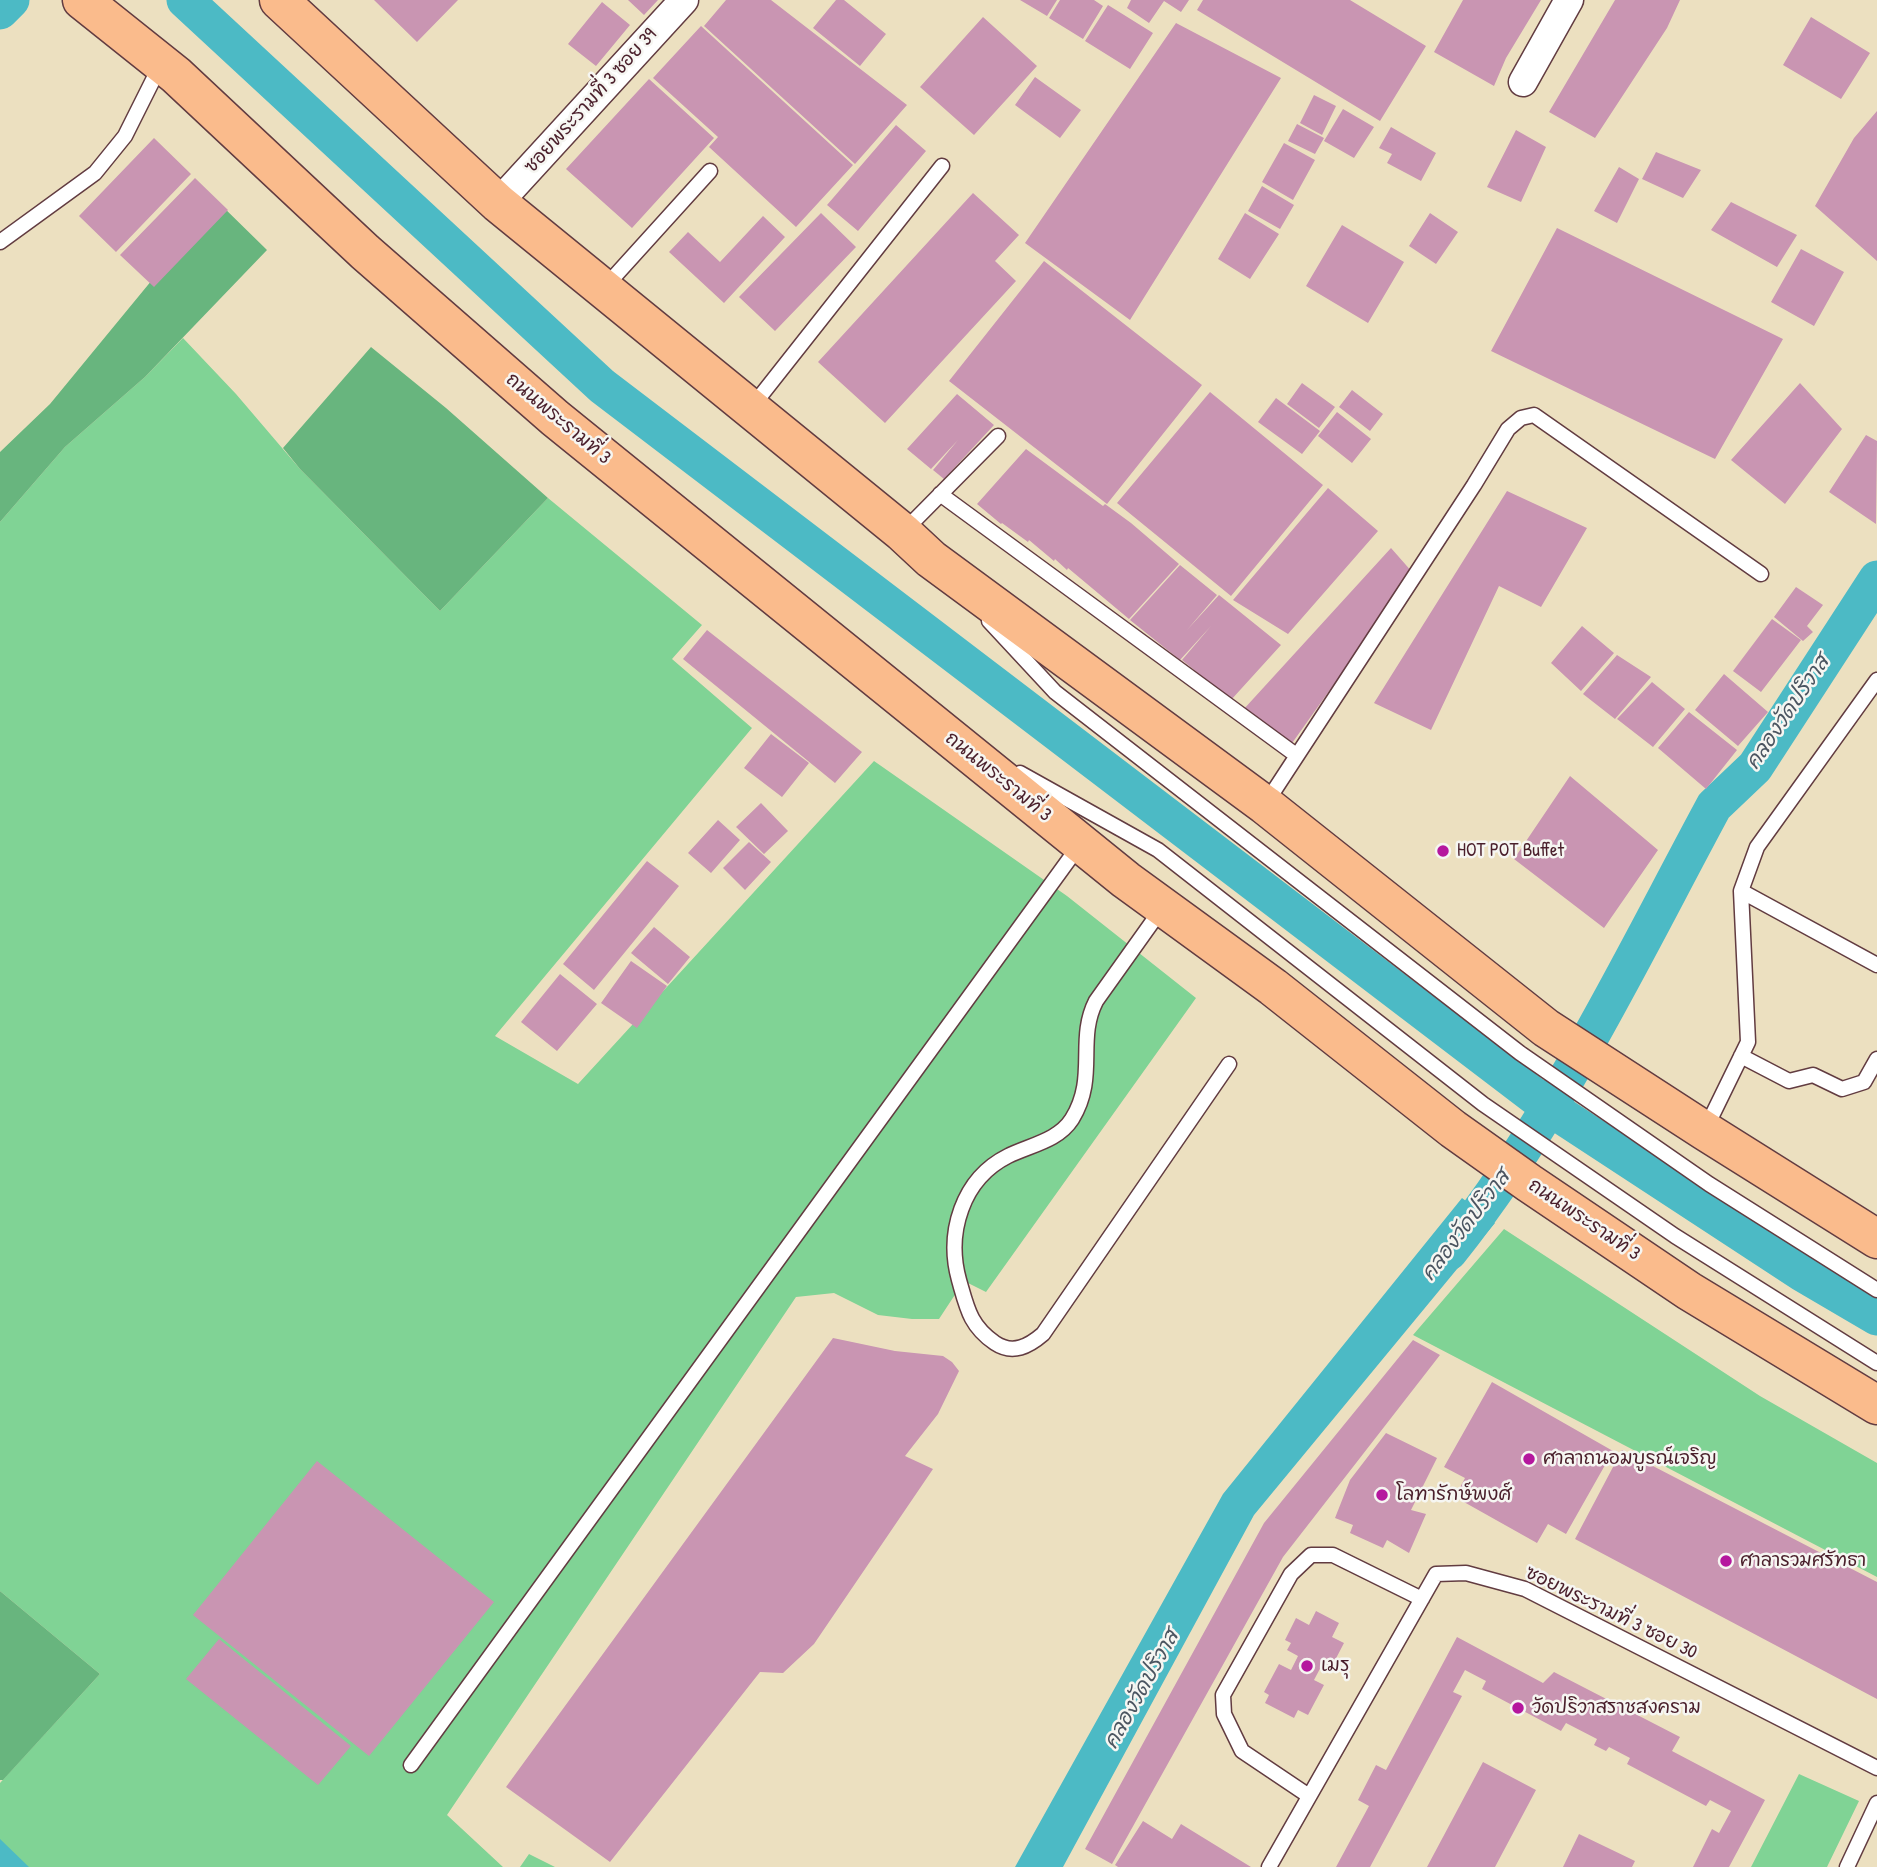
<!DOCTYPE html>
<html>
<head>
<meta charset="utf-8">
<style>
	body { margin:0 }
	canvas { display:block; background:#ece0c0 }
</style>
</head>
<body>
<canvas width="1877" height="1867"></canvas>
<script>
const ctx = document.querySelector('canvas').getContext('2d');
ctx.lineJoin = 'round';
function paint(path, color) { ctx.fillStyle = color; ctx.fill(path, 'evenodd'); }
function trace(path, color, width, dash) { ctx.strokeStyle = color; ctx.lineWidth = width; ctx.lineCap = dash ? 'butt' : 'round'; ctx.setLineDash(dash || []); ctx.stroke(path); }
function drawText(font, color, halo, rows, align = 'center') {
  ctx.font = font + ' "Patrick Hand","Playpen Sans Thai",sans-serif'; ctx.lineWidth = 5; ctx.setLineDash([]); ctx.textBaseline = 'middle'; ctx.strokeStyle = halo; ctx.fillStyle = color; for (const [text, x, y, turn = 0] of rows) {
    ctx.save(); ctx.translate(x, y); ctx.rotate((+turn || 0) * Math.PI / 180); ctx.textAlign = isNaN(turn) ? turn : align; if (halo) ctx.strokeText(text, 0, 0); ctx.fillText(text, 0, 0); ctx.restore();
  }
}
paint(new Path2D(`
	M 183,338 L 236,394 L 300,469 L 440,611 L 548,498 L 702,625 L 672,659 L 752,728 L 495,1036 L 578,1084 L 874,761 L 1067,896 L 1196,998 L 986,1292 L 964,1281 L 939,1319 L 912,1319 L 878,1315 L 834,1293 L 796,1297 L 447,1815 L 503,1867 L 27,1867 L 0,1840 L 0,1783 L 100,1674 L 0,1591 L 0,522 L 65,447 L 145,377 Z
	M 1504,1229 L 1760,1396 L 1877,1463 L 1877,1577 L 1413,1335 Z
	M 1799,1774 L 1859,1801 L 1827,1867 L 1751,1867 Z
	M 529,1854 L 555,1867 L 520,1867 Z`), '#80d395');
paint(new Path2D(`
	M 217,201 L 267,250 L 145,377 L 65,447 L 0,522 L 0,452 L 50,404 Z
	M 371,347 L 446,408 L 548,498 L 440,611 L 300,469 L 283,448 Z
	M 0,1591 L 100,1674 L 3,1780 L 0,1780 Z`), '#68b57e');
paint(new Path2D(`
	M 1462,1198 L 1495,1223 L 1254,1515 L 1063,1867 L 1015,1867 L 1223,1494 Z
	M 0,1839 L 29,1867 L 0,1867 Z`), '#4cbac5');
trace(new Path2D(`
	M 185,0 L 602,386 L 1550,1108 L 1802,1273 L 1877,1317
	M 0,11 L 11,0
	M 1449,1252 C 1557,1117 1632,958 1714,806 L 1755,767 L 1877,579`), '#4cbac5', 37);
paint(new Path2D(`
	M 374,0 L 458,0 L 417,42 Z
	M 628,0 L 658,0 L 644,15 Z
	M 726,0 L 771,0 L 907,105 L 855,164 L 704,26 Z
	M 836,0 L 844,0 L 886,34 L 860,66 L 813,28 Z
	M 1020,0 L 1057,0 L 1047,16 Z
	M 1060,0 L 1094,0 L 1103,6 L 1083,39 L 1049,18 Z
	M 1131,0 L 1189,0 L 1181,12 L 1164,1 L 1149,23 L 1127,8 Z
	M 1203,0 L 1350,0 L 1426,46 L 1380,121 L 1197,10 Z
	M 1463,0 L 1541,0 L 1506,58 L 1494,86 L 1434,52 Z
	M 1615,0 L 1680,0 L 1667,28 L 1595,138 L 1549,112 Z
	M 602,2 L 630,25 L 596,66 L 568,44 Z
	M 1108,5 L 1153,33 L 1130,69 L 1085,41 Z
	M 983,17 L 1037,66 L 974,135 L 920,87 Z
	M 1811,17 L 1870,53 L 1841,99 L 1783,65 Z
	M 1176,23 L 1281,78 L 1130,320 L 1025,243 Z
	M 701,26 L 853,165 L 796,227 L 709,147 L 718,137 L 653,78 Z
	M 1035,77 L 1081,110 L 1060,138 L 1015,105 Z
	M 649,79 L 714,138 L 632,228 L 566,169 Z
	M 1314,95 L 1336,106 L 1322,135 L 1300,123 Z
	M 1343,109 L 1374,127 L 1354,158 L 1324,141 Z
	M 1877,111 L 1877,261 L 1815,206 L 1854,138 Z
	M 1297,124 L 1324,138 L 1315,154 L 1288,141 Z
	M 896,125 L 926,151 L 858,231 L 827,205 Z
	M 1391,127 L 1436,153 L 1421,181 L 1387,163 L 1392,154 L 1379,148 Z
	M 1516,130 L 1546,147 L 1521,202 L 1487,187 Z
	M 154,138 L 191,174 L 116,252 L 79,216 Z
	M 1284,143 L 1315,160 L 1293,200 L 1262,182 Z
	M 1656,152 L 1701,170 L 1683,198 L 1642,179 Z
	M 1619,167 L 1639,179 L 1617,223 L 1594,211 Z
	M 195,178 L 228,210 L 154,287 L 120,255 Z
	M 1262,186 L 1294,205 L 1280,229 L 1248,211 Z
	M 973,193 L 1019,235 L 995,261 L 1016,281 L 885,423 L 818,362 Z
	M 1731,202 L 1797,235 L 1777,267 L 1711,230 Z
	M 821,213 L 856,247 L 775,331 L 739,297 Z
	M 1245,213 L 1279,234 L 1250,279 L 1218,259 Z
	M 1430,213 L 1458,232 L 1436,264 L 1409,246 Z
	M 763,216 L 785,237 L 724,303 L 669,252 L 688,232 L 720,262 Z
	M 1342,225 L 1404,262 L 1368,323 L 1306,286 Z
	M 1557,228 L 1783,339 L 1715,459 L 1491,351 Z
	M 1801,249 L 1844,272 L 1814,326 L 1771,302 Z
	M 1044,261 L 1202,385 L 1107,504 L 949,381 Z
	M 1302,383 L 1335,407 L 1319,428 L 1287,404 Z
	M 1800,383 L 1842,429 L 1785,504 L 1731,460 Z
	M 1352,390 L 1383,414 L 1370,431 L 1339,407 Z
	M 1210,392 L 1323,485 L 1231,596 L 1117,503 Z
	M 957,394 L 994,425 L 944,479 L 933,470 L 958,440 L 931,469 L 907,449 Z
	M 1276,398 L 1320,431 L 1302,454 L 1258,422 Z
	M 1337,412 L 1371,439 L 1352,463 L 1318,436 Z
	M 1866,435 L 1877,441 L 1876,524 L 1829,492 Z
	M 1026,449 L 1103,506 L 1105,504 L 1131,523 L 1179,564 L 1129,619 L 1068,568 L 1067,570 L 1055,559 L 1054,561 L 1029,540 L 1028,542 L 1002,523 L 1001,524 L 977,504 Z
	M 1328,488 L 1378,531 L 1288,634 L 1233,600 Z
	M 1507,491 L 1587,528 L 1541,607 L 1499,586 L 1431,730 L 1374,703 Z
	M 1391,548 L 1413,573 L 1290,746 L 1243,710 Z
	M 1180,565 L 1217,595 L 1187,630 L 1219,595 L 1281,645 L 1231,700 L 1182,660 L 1211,626 L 1180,660 L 1130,620 Z
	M 1796,587 L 1823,605 L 1807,626 L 1813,632 L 1803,641 L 1774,617 Z
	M 1772,619 L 1801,640 L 1761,692 L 1733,671 Z
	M 1582,626 L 1614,653 L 1581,691 L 1551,663 Z
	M 707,630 L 862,752 L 835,783 L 683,659 Z
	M 1617,655 L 1651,677 L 1615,719 L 1583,694 Z
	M 1724,674 L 1768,712 L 1738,746 L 1695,710 Z
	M 1652,682 L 1685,709 L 1653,747 L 1617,719 Z
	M 1689,712 L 1737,750 L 1706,789 L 1658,748 Z
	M 771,734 L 809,763 L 782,797 L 744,768 Z
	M 1570,776 L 1658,850 L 1604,928 L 1514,859 Z
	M 761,803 L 788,831 L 764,854 L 736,827 Z
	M 718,820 L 740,840 L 711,873 L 688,853 Z
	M 749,842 L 771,862 L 745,890 L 723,868 Z
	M 647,861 L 679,886 L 594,990 L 563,964 Z
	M 654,927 L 690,957 L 668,984 L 631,953 Z
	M 631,961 L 667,986 L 637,1028 L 601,1003 Z
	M 560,974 L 597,1004 L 557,1051 L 521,1022 Z
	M 833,1338 L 895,1351 L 943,1356 L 952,1362 L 959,1371 L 938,1414 L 905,1456 L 933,1469 L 814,1644 L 783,1673 L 760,1672 L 610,1862 L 506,1787 Z
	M 1413,1340 L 1440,1355 L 1283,1557 L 1112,1864 L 1085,1849 L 1264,1523 Z
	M 1492,1382 L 1613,1451 L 1566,1534 L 1548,1524 L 1537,1543 L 1455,1497 L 1465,1478 L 1444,1467 Z
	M 1386,1433 L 1437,1458 L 1411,1510 L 1426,1514 L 1409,1553 L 1387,1540 L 1383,1548 L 1350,1533 L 1353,1525 L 1335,1518 L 1350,1480 Z
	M 1622,1450 L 1877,1582 L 1877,1699 L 1575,1539 Z
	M 317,1461 L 494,1602 L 369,1756 L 193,1615 Z
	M 1316,1611 L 1339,1623 L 1332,1637 L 1344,1643 L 1331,1668 L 1323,1663 L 1314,1680 L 1324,1685 L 1308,1715 L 1298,1710 L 1294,1718 L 1265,1703 L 1269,1695 L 1264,1692 L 1279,1664 L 1291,1670 L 1298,1656 L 1287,1650 L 1291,1643 L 1285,1640 L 1296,1618 L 1309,1625 Z
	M 1457,1637 L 1543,1683 L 1554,1672 L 1680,1737 L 1672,1751 L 1765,1800 L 1729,1867 L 1693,1867 L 1712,1829 L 1719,1833 L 1731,1811 L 1710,1800 L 1706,1806 L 1627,1764 L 1630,1758 L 1609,1747 L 1606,1751 L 1594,1745 L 1597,1739 L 1566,1723 L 1561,1731 L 1482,1689 L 1486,1681 L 1465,1670 L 1453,1692 L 1462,1696 L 1370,1867 L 1336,1867 L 1369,1806 L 1358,1800 L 1376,1765 L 1386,1770 Z
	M 219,1639 L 351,1746 L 318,1785 L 186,1679 Z
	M 1483,1762 L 1536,1790 L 1495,1867 L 1427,1867 Z
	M 1143,1821 L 1172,1839 L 1181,1824 L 1251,1867 L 1118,1867 L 1115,1865 Z
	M 1579,1834 L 1635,1861 L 1632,1867 L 1563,1867 Z`), '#c995b2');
const service = new Path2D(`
	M 0,242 L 95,173 L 125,136 L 161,64
	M 604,288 L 710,171
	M 751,408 L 942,166
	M 940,494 L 1296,755
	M 903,532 L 998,436
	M 989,621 L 1055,692 L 1520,1053 L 1709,1184 L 1877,1290
	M 1020,773 L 1158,850 L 1483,1104 L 1675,1236 L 1877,1363
	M 1266,803 L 1474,485 L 1508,429 L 1521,418 L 1534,415 L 1761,574
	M 1741,891 L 1877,965
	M 1163,907 L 1096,1001 C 1076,1040 1098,1077 1072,1119 C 1058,1141 1030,1145 1008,1156 C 962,1179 946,1233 959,1280 C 967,1308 970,1326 995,1343 C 1013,1355 1029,1346 1043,1334 L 1229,1064
	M 1741,1056 L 1789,1081 L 1813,1075 L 1842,1089 L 1864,1082 L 1877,1059
	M 1705,1130 L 1748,1042 L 1741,891 L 1757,847 L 1877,680
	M 411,1765 L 1081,843
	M 1309,1796 L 1242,1751 L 1224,1714 L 1223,1695 L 1291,1574 L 1311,1555 L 1333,1555 L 1422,1599
	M 1269,1867 L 1436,1574 L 1466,1573 L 1525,1589 L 1877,1768
	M 1847,1867 L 1877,1803`);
const minor = new Path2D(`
	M 1523,82 L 1569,0
	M 498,203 L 684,0`);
const primary = new Path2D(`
	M 82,0 L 176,75 L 365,252 L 555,418 L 1126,880 L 1273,987 L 1453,1129 L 1529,1183 L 1689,1291 L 1877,1405
	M 279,0 L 498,203 L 902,532 L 931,559 L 1265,805 L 1546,1028 L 1705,1131 L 1877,1239`);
trace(service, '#623c41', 17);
trace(minor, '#623c41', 31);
trace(primary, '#623c41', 41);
trace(service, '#fff', 14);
trace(minor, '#fff', 28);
trace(primary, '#fabb8c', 38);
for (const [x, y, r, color] of [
	[1443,851,7,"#b5179e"],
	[1529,1459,7,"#b5179e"],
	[1382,1495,7,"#b5179e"],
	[1726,1561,7,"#b5179e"],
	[1307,1666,7,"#b5179e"],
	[1518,1708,7,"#b5179e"]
]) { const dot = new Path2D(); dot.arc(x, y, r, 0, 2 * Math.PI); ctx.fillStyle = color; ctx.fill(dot); trace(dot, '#f6f6f2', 2.5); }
drawText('19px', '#4a1f2b', '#f6f6f2', [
	["ซอยพระรามที่ 3 ซอย 39",591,101,-48],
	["ถนนพระรามที่ 3",558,419,40],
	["ถนนพระรามที่ 3",998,777,39],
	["ถนนพระรามที่ 3",1584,1220,34],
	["ซอยพระรามที่ 3 ซอย 30",1611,1613,26]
]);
drawText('19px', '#4a1f2b', '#f6f6f2', [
	["HOT POT Buffet",1457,851],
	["ศาลาถนอมบูรณ์เจริญ",1543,1459],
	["โลทารักษ์พงศ์",1396,1495],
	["ศาลารวมศรัทธา",1740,1561],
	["เมรุ",1321,1666],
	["วัดปริวาสราชสงคราม",1532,1708]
], 'left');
drawText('italic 21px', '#4b5561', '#f6f6f2', [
	["คลองวัดปริวาส",1788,713,-56],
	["คลองวัดปริวาส",1466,1226,-53],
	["คลองวัดปริวาส",1142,1690,-61]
]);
</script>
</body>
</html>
